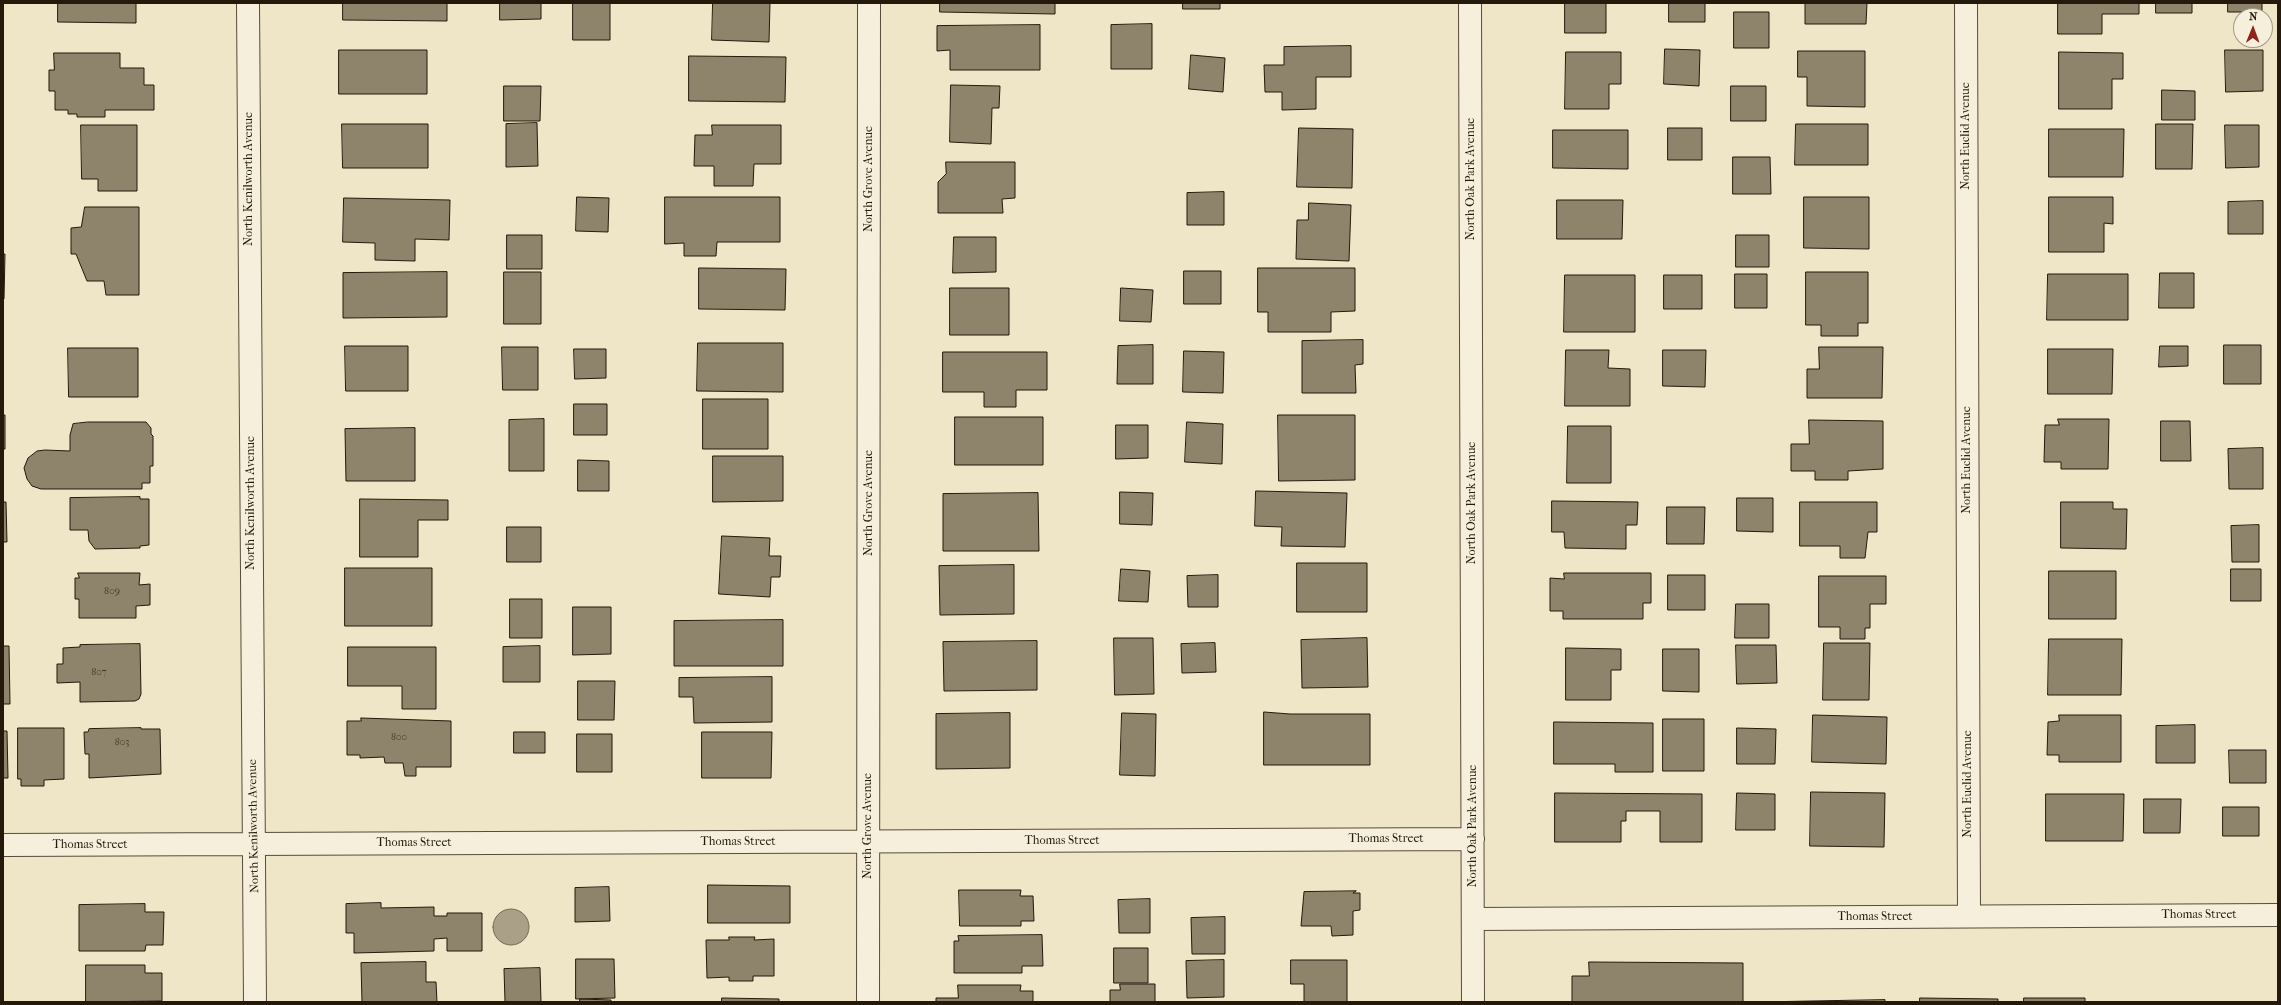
<!DOCTYPE html>
<html>
<head>
<meta charset="utf-8">
<style>
	body { margin:0 }
	#map { position:relative; width:2281px; height:1005px; overflow:hidden; background:#efe6c7; font-family:"IM FELL French Canon",serif }
	canvas { display:block }
	.frame { position:absolute; inset:0; border:4px solid #24190a; pointer-events:none }
	.north { position:absolute; left:2233px; top:8px; width:40px; height:40px; box-sizing:border-box; background:#f5efdb; border:1px solid #a19987; border-radius:50%; rotate:1deg; font-size:11px; font-weight:700; line-height:16px; text-align:center; color:#24190a }
	.north::after { content:''; display:block; margin:auto; width:14px; height:18px; background:#8f2418; clip-path:polygon(50% 0,100% 100%,50% 72%,0 100%) }
</style>
</head>
<body>
<div id="map">
<canvas width="2281" height="1005"></canvas>
<div class="frame"></div>
<div class="north">N</div>
</div>
<script>
const ctx = document.querySelector('canvas').getContext('2d');
ctx.lineJoin = 'round';
function paint(path, color) { ctx.fillStyle = color; ctx.fill(path, 'evenodd'); }
function trace(path, color, width, dash) { ctx.strokeStyle = color; ctx.lineWidth = width; ctx.lineCap = dash ? 'butt' : 'round'; ctx.setLineDash(dash || []); ctx.stroke(path); }
function drawText(font, color, halo, rows, align = 'center') {
  ctx.font = font + ' "IM FELL French Canon",serif'; ctx.lineWidth = 3.5; ctx.setLineDash([]); ctx.textBaseline = 'middle'; ctx.strokeStyle = halo; ctx.fillStyle = color; for (const [text, x, y, turn = 0] of rows) {
    ctx.save(); ctx.translate(x, y); ctx.rotate((+turn || 0) * Math.PI / 180); ctx.textAlign = isNaN(turn) ? turn : align; if (halo) ctx.strokeText(text, 0, 0); ctx.fillText(text, 0, 0); ctx.restore();
  }
}
const water = new Path2D(`
	M493 927a18 18 0 1 1 36 0a18 18 0 1 1-36 0Z`);
paint(water, '#aaa087');
trace(water, '#746a55', 1);
const building = new Path2D(`
	M 58,3 L 136,3 L 136,23 L 58,22 Z
	M 343,3 L 447,3 L 447,21 L 343,20 Z
	M 500,3 L 541,3 L 541,19 L 500,20 Z
	M 573,3 L 610,3 L 610,40 L 573,40 Z
	M 713,3 L 770,3 L 769,42 L 712,40 Z
	M 940,3 L 1055,3 L 1055,14 L 940,12 Z
	M 1183,3 L 1220,3 L 1220,9 L 1183,9 Z
	M 1565,3 L 1606,3 L 1606,33 L 1565,33 Z
	M 1669,3 L 1705,3 L 1705,22 L 1669,22 Z
	M 1794,3 L 1867,3 L 1866,24 L 1805,24 L 1805,3 Z
	M 2058,3 L 2139,3 L 2139,14 L 2102,14 L 2102,34 L 2058,34 Z
	M 2156,3 L 2192,3 L 2192,13 L 2156,13 Z
	M 2228,3 L 2262,3 L 2262,12 L 2228,12 Z
	M 1734,12 L 1769,12 L 1769,48 L 1734,48 Z
	M 1152,24 L 1152,69 L 1111,69 L 1111,25 Z
	M 1040,25 L 1040,70 L 950,70 L 950,50 L 937,51 L 937,26 Z
	M 1351,46 L 1351,77 L 1316,77 L 1316,109 L 1282,110 L 1282,92 L 1265,92 L 1264,65 L 1284,65 L 1284,47 Z
	M 1665,49 L 1700,50 L 1699,86 L 1664,84 Z
	M 339,50 L 427,50 L 427,94 L 339,94 Z
	M 2225,50 L 2263,50 L 2263,91 L 2226,92 Z
	M 1798,51 L 1865,51 L 1865,107 L 1807,106 L 1807,77 L 1798,77 Z
	M 1566,52 L 1621,52 L 1621,84 L 1609,84 L 1609,109 L 1565,109 Z
	M 2059,52 L 2123,53 L 2123,79 L 2112,79 L 2112,109 L 2059,109 Z
	M 54,53 L 120,53 L 120,68 L 144,68 L 144,85 L 154,85 L 154,110 L 105,110 L 105,117 L 77,117 L 77,114 L 68,114 L 68,110 L 55,110 L 55,91 L 49,91 L 49,70 L 54,70 Z
	M 1191,55 L 1225,58 L 1223,92 L 1189,89 Z
	M 689,56 L 786,57 L 785,102 L 689,101 Z
	M 951,85 L 1000,86 L 999,108 L 992,108 L 991,144 L 950,142 Z
	M 504,86 L 541,86 L 540,121 L 504,121 Z
	M 1731,86 L 1766,86 L 1766,121 L 1731,121 Z
	M 2162,90 L 2195,91 L 2195,120 L 2162,120 Z
	M 537,123 L 538,166 L 506,167 L 506,124 Z
	M 342,124 L 428,124 L 428,168 L 343,168 Z
	M 1796,124 L 1868,124 L 1868,165 L 1795,165 Z
	M 2156,124 L 2193,124 L 2192,169 L 2156,169 Z
	M 81,125 L 137,125 L 137,191 L 98,191 L 98,179 L 82,179 Z
	M 712,125 L 781,125 L 781,164 L 754,164 L 753,186 L 714,186 L 714,166 L 694,166 L 695,135 L 712,135 Z
	M 2225,125 L 2259,125 L 2259,167 L 2226,168 Z
	M 1299,128 L 1353,129 L 1352,188 L 1297,187 Z
	M 1668,128 L 1702,128 L 1702,160 L 1668,160 Z
	M 2049,129 L 2124,129 L 2123,177 L 2049,177 Z
	M 1553,130 L 1628,130 L 1628,169 L 1553,168 Z
	M 1733,157 L 1770,157 L 1771,194 L 1733,194 Z
	M 946,162 L 1015,162 L 1015,198 L 1002,199 L 1003,213 L 938,213 L 938,182 L 946,174 Z
	M 1224,192 L 1224,225 L 1187,225 L 1187,193 Z
	M 577,197 L 609,198 L 608,232 L 576,231 Z
	M 665,197 L 780,197 L 780,242 L 717,242 L 716,256 L 684,256 L 684,243 L 665,244 Z
	M 1804,197 L 1869,197 L 1869,249 L 1804,248 Z
	M 2049,197 L 2113,197 L 2113,224 L 2104,223 L 2104,252 L 2049,252 Z
	M 344,198 L 450,200 L 449,240 L 415,239 L 415,261 L 375,260 L 375,243 L 343,242 Z
	M 1557,200 L 1623,200 L 1622,239 L 1557,239 Z
	M 2263,201 L 2263,234 L 2228,234 L 2228,202 Z
	M 1309,203 L 1351,205 L 1349,261 L 1296,259 L 1297,220 L 1308,220 Z
	M 85,207 L 139,207 L 139,295 L 106,295 L 104,281 L 87,281 L 76,254 L 71,254 L 71,228 L 81,227 Z
	M 507,235 L 542,235 L 542,269 L 507,269 Z
	M 1736,235 L 1769,235 L 1769,267 L 1736,267 Z
	M 954,237 L 996,237 L 996,272 L 953,273 Z
	M 3,254 L 5,254 L 4,299 L 3,299 Z
	M 699,268 L 786,269 L 785,310 L 699,309 Z
	M 1258,268 L 1355,268 L 1355,311 L 1331,312 L 1331,332 L 1268,332 L 1268,312 L 1258,312 Z
	M 1184,271 L 1221,271 L 1221,304 L 1184,304 Z
	M 447,272 L 447,317 L 343,318 L 343,273 Z
	M 504,272 L 541,272 L 541,324 L 504,324 Z
	M 1806,272 L 1868,272 L 1868,323 L 1858,323 L 1858,336 L 1821,336 L 1821,325 L 1806,325 Z
	M 2160,273 L 2194,273 L 2194,308 L 2159,308 Z
	M 1735,274 L 1767,274 L 1767,308 L 1735,308 Z
	M 2048,274 L 2128,274 L 2128,320 L 2047,320 Z
	M 1565,275 L 1635,275 L 1635,332 L 1564,332 Z
	M 1664,275 L 1702,275 L 1702,309 L 1664,309 Z
	M 950,288 L 1009,288 L 1009,335 L 950,335 Z
	M 1121,288 L 1153,290 L 1151,322 L 1120,321 Z
	M 1363,340 L 1363,364 L 1355,365 L 1356,393 L 1302,393 L 1302,341 Z
	M 698,343 L 783,343 L 783,392 L 697,391 Z
	M 1153,345 L 1153,384 L 1117,384 L 1118,346 Z
	M 2224,345 L 2261,345 L 2261,384 L 2224,384 Z
	M 345,346 L 408,346 L 408,391 L 346,391 Z
	M 2160,346 L 2188,346 L 2188,366 L 2159,367 Z
	M 502,347 L 538,347 L 538,390 L 503,390 Z
	M 1819,347 L 1883,347 L 1882,398 L 1807,398 L 1807,369 L 1819,369 Z
	M 68,348 L 138,348 L 138,397 L 69,397 Z
	M 574,349 L 606,349 L 606,378 L 575,379 Z
	M 2048,349 L 2113,349 L 2112,394 L 2048,394 Z
	M 1566,350 L 1609,350 L 1608,368 L 1630,369 L 1630,406 L 1565,406 Z
	M 1663,350 L 1706,350 L 1705,387 L 1663,386 Z
	M 1184,351 L 1224,352 L 1223,393 L 1183,392 Z
	M 943,352 L 1047,352 L 1047,390 L 1016,390 L 1016,407 L 984,407 L 984,392 L 943,392 Z
	M 703,399 L 768,399 L 768,449 L 703,449 Z
	M 574,404 L 607,404 L 607,435 L 574,435 Z
	M 3,415 L 5,415 L 5,449 L 3,449 Z
	M 1278,415 L 1355,415 L 1355,480 L 1279,481 Z
	M 955,417 L 1043,417 L 1043,465 L 955,465 Z
	M 544,419 L 544,471 L 509,471 L 509,420 Z
	M 2058,419 L 2109,419 L 2108,469 L 2061,469 L 2061,462 L 2044,462 L 2045,425 L 2059,425 Z
	M 1809,420 L 1883,421 L 1883,469 L 1848,471 L 1848,480 L 1815,480 L 1815,471 L 1791,471 L 1791,444 L 1809,444 Z
	M 2161,421 L 2190,421 L 2191,461 L 2161,461 Z
	M 88,422 L 146,422 L 151,428 L 151,434 L 153,436 L 153,466 L 150,466 L 150,483 L 142,483 L 142,489 L 41,489 L 32,486 L 27,479 L 24,468 L 28,458 L 37,451 L 45,450 L 70,451 L 70,435 L 73,424 Z
	M 1187,422 L 1223,424 L 1222,464 L 1185,462 Z
	M 1116,425 L 1148,425 L 1148,458 L 1116,459 Z
	M 1568,426 L 1611,426 L 1611,483 L 1567,483 Z
	M 415,428 L 415,481 L 346,481 L 345,429 Z
	M 2263,448 L 2263,489 L 2229,489 L 2228,449 Z
	M 713,456 L 783,456 L 783,501 L 713,502 Z
	M 578,460 L 609,461 L 609,491 L 578,491 Z
	M 1256,491 L 1347,493 L 1345,547 L 1281,546 L 1282,527 L 1255,526 Z
	M 1120,492 L 1153,493 L 1152,525 L 1120,524 Z
	M 1038,493 L 1039,551 L 943,551 L 943,494 Z
	M 140,497 L 140,499 L 149,499 L 149,545 L 140,546 L 140,548 L 95,549 L 89,541 L 88,530 L 70,530 L 70,498 Z
	M 1737,498 L 1773,498 L 1773,532 L 1737,531 Z
	M 360,499 L 448,500 L 448,520 L 418,520 L 418,557 L 360,557 Z
	M 1552,501 L 1638,502 L 1637,525 L 1626,525 L 1626,549 L 1565,548 L 1564,532 L 1552,532 Z
	M 3,502 L 6,502 L 7,542 L 3,542 Z
	M 1800,502 L 1877,502 L 1877,532 L 1868,532 L 1865,558 L 1840,558 L 1840,546 L 1800,546 Z
	M 2061,502 L 2113,502 L 2113,509 L 2127,509 L 2126,549 L 2061,548 Z
	M 1667,507 L 1705,507 L 1704,544 L 1667,544 Z
	M 2259,525 L 2259,562 L 2232,562 L 2231,526 Z
	M 507,527 L 541,527 L 541,562 L 507,562 Z
	M 722,536 L 770,538 L 769,556 L 781,556 L 780,577 L 771,577 L 770,597 L 719,594 Z
	M 1297,563 L 1367,563 L 1367,612 L 1297,612 Z
	M 1014,565 L 1014,614 L 940,615 L 939,566 Z
	M 345,568 L 432,568 L 432,626 L 345,626 Z
	M 1121,569 L 1150,571 L 1148,602 L 1119,601 Z
	M 2231,569 L 2261,569 L 2261,601 L 2231,601 Z
	M 2049,571 L 2116,571 L 2116,619 L 2049,619 Z
	M 78,573 L 140,573 L 139,585 L 150,584 L 150,605 L 136,606 L 136,618 L 79,618 L 79,599 L 75,599 L 75,578 L 79,578 Z
	M 1564,573 L 1651,573 L 1651,603 L 1643,603 L 1643,619 L 1563,619 L 1563,611 L 1550,611 L 1550,578 L 1564,579 Z
	M 1218,575 L 1218,607 L 1188,607 L 1187,576 Z
	M 1668,575 L 1705,575 L 1705,610 L 1668,610 Z
	M 1819,576 L 1886,576 L 1886,604 L 1870,604 L 1870,628 L 1865,628 L 1865,639 L 1840,639 L 1840,627 L 1819,627 Z
	M 510,599 L 542,599 L 542,638 L 510,638 Z
	M 1736,604 L 1769,604 L 1769,638 L 1735,638 Z
	M 573,607 L 611,607 L 611,654 L 573,655 Z
	M 783,620 L 783,666 L 674,666 L 674,621 Z
	M 1114,638 L 1153,638 L 1154,694 L 1115,695 Z
	M 1367,638 L 1368,687 L 1302,688 L 1301,640 Z
	M 2049,639 L 2122,639 L 2121,695 L 2048,695 Z
	M 1037,641 L 1037,690 L 944,691 L 943,642 Z
	M 1215,643 L 1216,672 L 1182,673 L 1181,644 Z
	M 1824,643 L 1870,643 L 1869,700 L 1823,700 Z
	M 140,644 L 141,694 L 139,699 L 135,701 L 80,702 L 80,682 L 57,683 L 57,664 L 63,664 L 63,648 L 80,647 L 80,645 Z
	M 1736,645 L 1776,645 L 1777,683 L 1737,684 Z
	M 3,646 L 9,646 L 10,704 L 3,704 Z
	M 540,646 L 540,682 L 503,682 L 503,647 Z
	M 348,647 L 436,647 L 436,709 L 402,709 L 402,686 L 348,686 Z
	M 1566,648 L 1621,649 L 1621,670 L 1611,670 L 1611,700 L 1566,700 Z
	M 1663,649 L 1699,649 L 1699,692 L 1663,691 Z
	M 772,677 L 772,722 L 694,723 L 693,697 L 679,697 L 679,678 Z
	M 578,681 L 615,681 L 614,720 L 578,720 Z
	M 1264,712 L 1290,714 L 1370,714 L 1370,765 L 1264,765 Z
	M 1010,713 L 1010,768 L 936,769 L 936,714 Z
	M 1122,713 L 1156,714 L 1155,776 L 1120,775 Z
	M 1813,715 L 1887,717 L 1886,764 L 1812,762 Z
	M 2059,715 L 2121,715 L 2121,762 L 2059,762 L 2059,755 L 2047,755 L 2048,722 L 2059,721 Z
	M 361,718 L 451,721 L 451,767 L 416,767 L 416,776 L 405,776 L 403,763 L 385,763 L 384,757 L 360,758 L 360,755 L 347,755 L 347,721 L 361,721 Z
	M 1663,719 L 1704,719 L 1704,771 L 1663,771 Z
	M 1554,722 L 1653,723 L 1653,772 L 1615,772 L 1615,764 L 1554,764 Z
	M 2195,725 L 2195,763 L 2156,763 L 2156,726 Z
	M 18,728 L 64,728 L 64,779 L 44,780 L 44,786 L 21,786 L 21,779 L 18,779 Z
	M 141,728 L 141,729 L 160,729 L 161,774 L 89,778 L 89,754 L 85,754 L 84,732 L 88,732 L 89,729 Z
	M 1737,728 L 1776,729 L 1775,764 L 1737,764 Z
	M 3,731 L 7,731 L 8,778 L 3,778 Z
	M 514,732 L 545,732 L 545,753 L 514,753 Z
	M 702,732 L 772,732 L 771,778 L 702,778 Z
	M 577,734 L 612,734 L 612,772 L 577,772 Z
	M 2229,750 L 2266,750 L 2266,783 L 2230,783 Z
	M 1811,792 L 1885,793 L 1884,847 L 1810,846 Z
	M 1555,793 L 1702,794 L 1702,842 L 1660,842 L 1660,811 L 1626,811 L 1626,821 L 1621,821 L 1621,842 L 1555,842 Z
	M 1737,793 L 1775,794 L 1775,830 L 1736,830 Z
	M 2046,794 L 2124,794 L 2123,841 L 2046,841 Z
	M 2144,799 L 2181,799 L 2180,833 L 2144,833 Z
	M 2223,807 L 2259,807 L 2259,836 L 2223,836 Z
	M 708,885 L 790,886 L 790,923 L 708,923 Z
	M 609,887 L 610,921 L 575,922 L 575,888 Z
	M 959,890 L 1021,890 L 1020,896 L 1033,896 L 1034,921 L 1021,921 L 1021,926 L 960,926 Z
	M 1356,891 L 1353,893 L 1360,893 L 1360,910 L 1353,911 L 1353,935 L 1332,936 L 1331,926 L 1301,926 L 1304,892 Z
	M 1150,899 L 1150,933 L 1119,933 L 1118,900 Z
	M 381,903 L 381,908 L 434,907 L 434,916 L 447,916 L 447,913 L 482,913 L 482,951 L 447,951 L 447,938 L 434,939 L 434,951 L 354,953 L 354,933 L 346,933 L 346,904 Z
	M 145,904 L 145,912 L 164,912 L 163,945 L 146,945 L 145,951 L 79,951 L 79,905 Z
	M 1225,917 L 1225,954 L 1192,954 L 1191,918 Z
	M 1042,935 L 1043,966 L 1022,966 L 1022,973 L 954,973 L 954,941 L 959,941 L 958,936 Z
	M 729,937 L 755,937 L 754,940 L 774,939 L 774,976 L 753,976 L 753,981 L 729,981 L 729,977 L 707,978 L 706,940 L 729,940 Z
	M 1114,948 L 1148,948 L 1148,983 L 1114,983 Z
	M 576,959 L 614,959 L 615,998 L 576,999 Z
	M 1224,960 L 1224,997 L 1187,998 L 1186,961 Z
	M 1291,960 L 1347,960 L 1347,1002 L 1304,1002 L 1304,984 L 1291,984 Z
	M 426,962 L 426,982 L 436,982 L 437,1002 L 362,1002 L 361,963 Z
	M 1589,962 L 1743,963 L 1743,1002 L 1572,1002 L 1572,976 L 1589,976 Z
	M 86,965 L 145,965 L 145,973 L 162,973 L 162,1001 L 86,1002 Z
	M 540,968 L 541,1002 L 505,1002 L 504,969 Z
	M 1120,984 L 1155,984 L 1155,1002 L 1110,1002 L 1110,990 L 1120,990 Z
	M 958,985 L 1021,985 L 1020,991 L 1033,991 L 1033,1002 L 936,1002 L 936,998 L 958,998 Z
	M 722,998 L 779,999 L 779,1002 L 722,1002 Z
	M 1920,998 L 1998,999 L 1998,1002 L 1920,1002 Z
	M 2024,998 L 2085,998 L 2085,1002 L 2024,1002 Z
	M 580,999 L 611,1000 L 611,1002 L 580,1002 Z
	M 1885,1000 L 1885,1002 L 1759,1002 Z`);
paint(building, '#8e846c');
trace(building, '#24190a', 1);
const minor = new Path2D(`
	M 248,3 L 255,1002
	M 1470,3 L 1473,1002
	M 1966,3 L 1969,916
	M 3,845 L 1473,839
	M 1473,919 L 2278,915
	M 868,1002 L 869,3`);
trace(minor, '#574c39', 24);
trace(minor, '#f5efdb', 22);
drawText('10px', '#3e3422', null, [
	["809",112,592],
	["807",99,673],
	["800",399,738],
	["803",122,743]
]);
drawText('12px', '#24190a', '#f5efdb', [
	["North Euclid Avenue",1966,136,-90],
	["North Kenilworth Avenue",249,179,-90],
	["North Grove Avenue",869,179,-90],
	["North Oak Park Avenue",1471,179,-90],
	["North Euclid Avenue",1967,460,-90],
	["North Kenilworth Avenue",251,503,-90],
	["North Grove Avenue",869,503,-90],
	["North Oak Park Avenue",1472,503,-90],
	["North Euclid Avenue",1968,784,-90],
	["North Kenilworth Avenue",254,826,-91],
	["North Grove Avenue",868,826,-90],
	["North Oak Park Avenue",1473,826,-90],
	["Thomas Street",1386,839],
	["Thomas Street",1062,841],
	["Thomas Street",738,842],
	["Thomas Street",414,843],
	["Thomas Street",90,845],
	["Thomas Street",2199,915],
	["Thomas Street",1875,917]
]);
</script>
</body>
</html>
